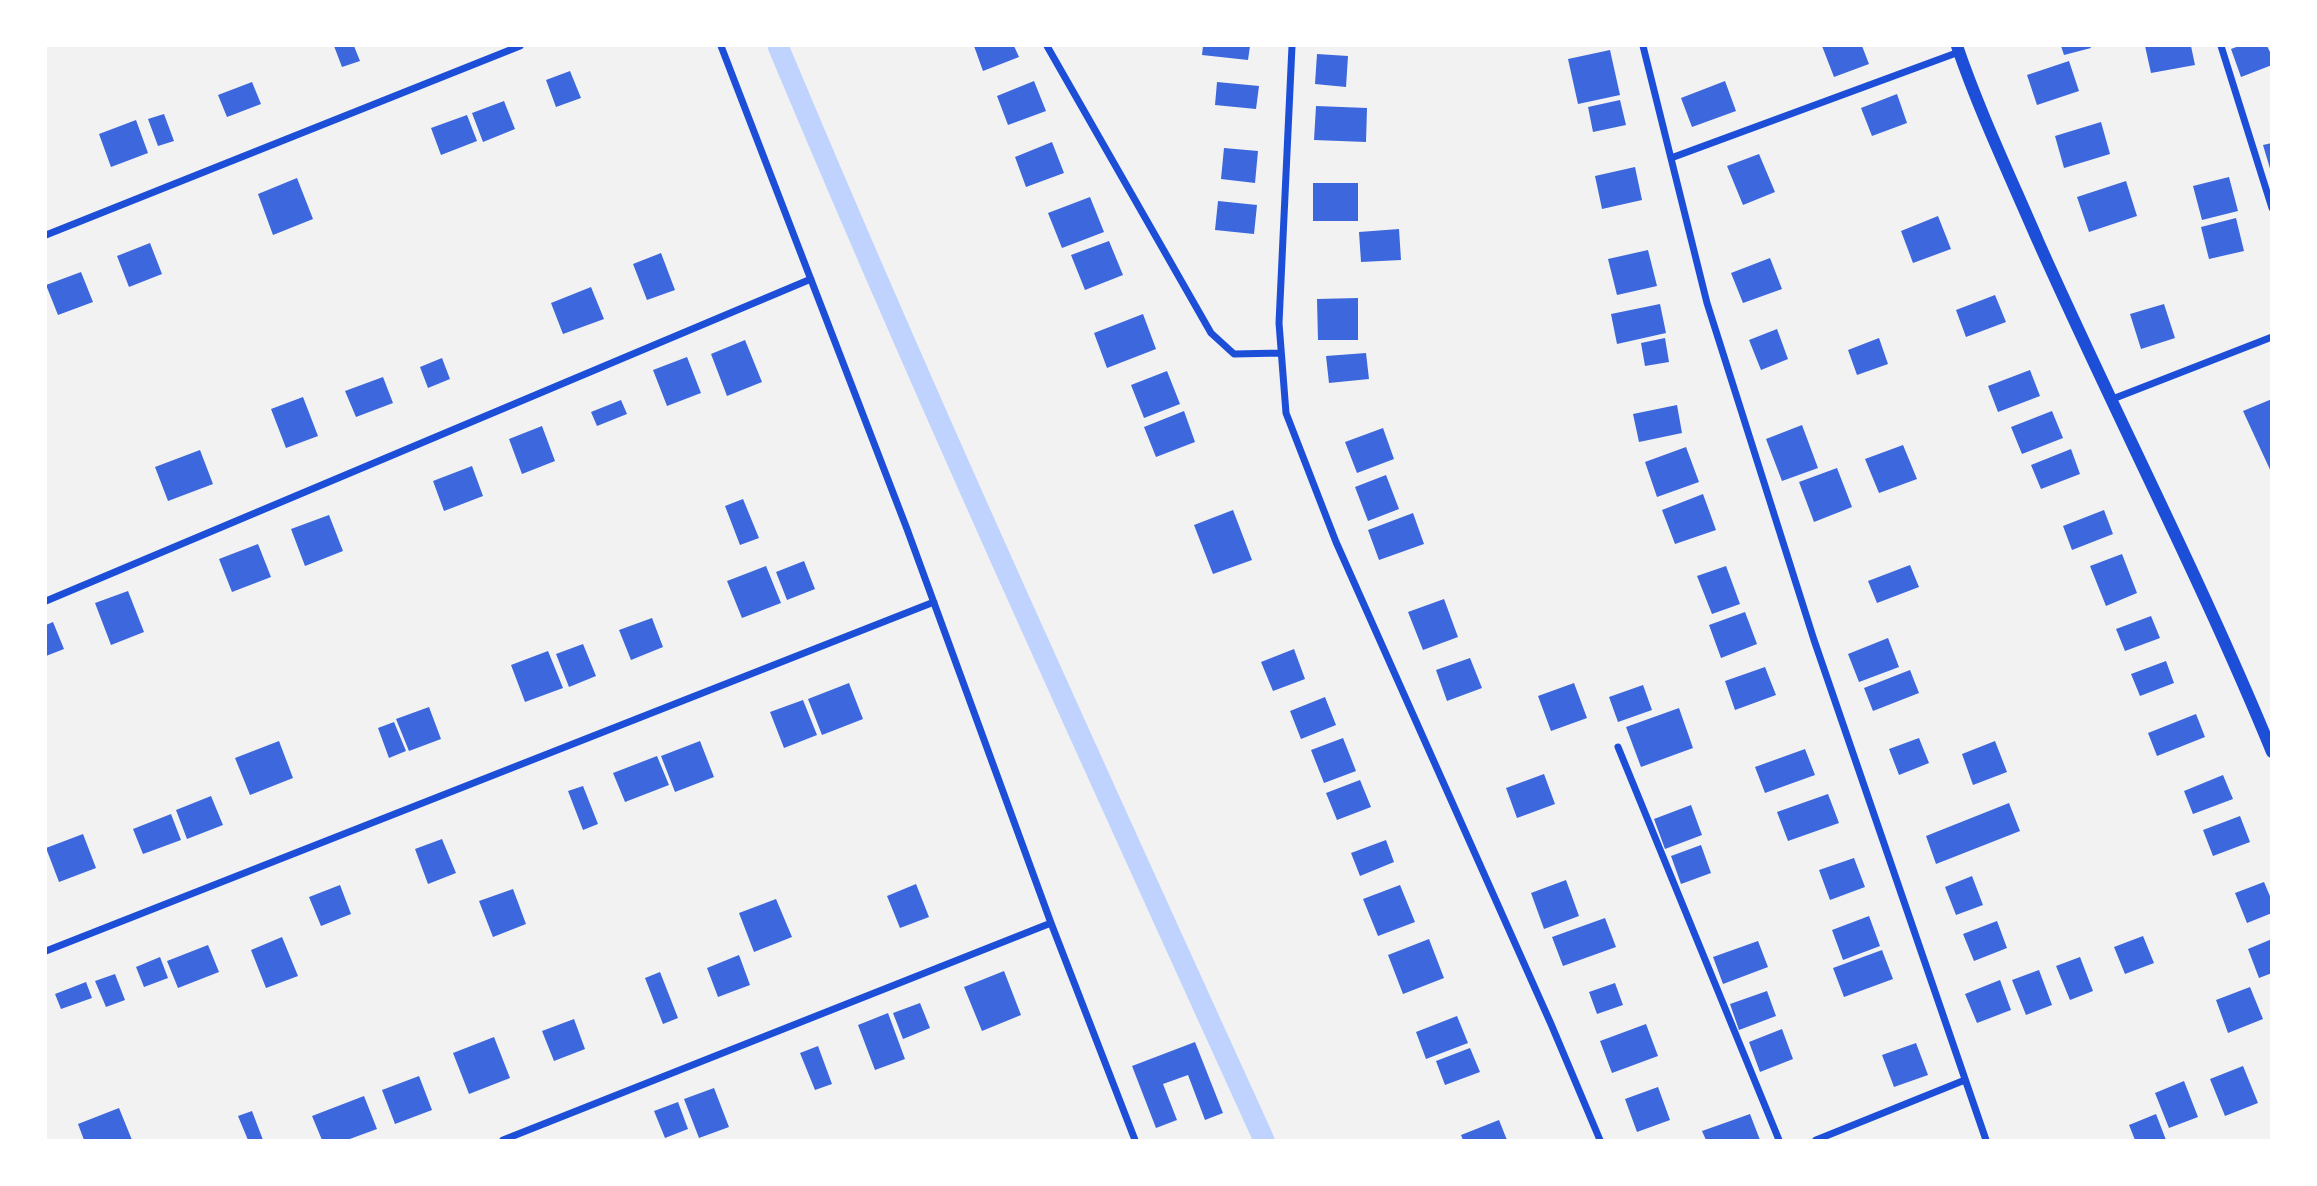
<!DOCTYPE html>
<html>
<head>
<meta charset="utf-8">
<style>
	body { margin:0 }
	#map { position:relative; width:2317px; height:1186px; overflow:hidden; background:#f2f2f2; font-family:Bitter,serif }
	canvas { display:block }
	.frame { position:absolute; inset:0; border:47px solid #fff; pointer-events:none }
</style>
</head>
<body>
<div id="map">
<canvas width="2317" height="1186"></canvas>
<div class="frame"></div>
</div>
<script>
const ctx = document.querySelector('canvas').getContext('2d');
ctx.lineJoin = 'round';
function trace(path, color, width, dash) { ctx.strokeStyle = color; ctx.lineWidth = width; ctx.lineCap = dash ? 'butt' : 'round'; ctx.setLineDash(dash || []); ctx.stroke(path); }
function paint(path, color) { ctx.fillStyle = color; ctx.fill(path, 'evenodd'); }
trace(new Path2D(`
	M 778,46 C 932,414 1099,777 1264,1140`), '#bfd3fe', 21);
paint(new Path2D(`
	M 334,46 L 354,46 L 360,61 L 342,67 Z
	M 974,46 L 1014,46 L 1019,57 L 983,71 Z
	M 1203,46 L 1250,46 L 1248,60 L 1202,55 Z
	M 1822,46 L 1862,46 L 1869,64 L 1834,77 Z
	M 2061,46 L 2090,46 L 2091,48 L 2064,55 Z
	M 2145,46 L 2191,46 L 2195,65 L 2151,73 Z
	M 2239,46 L 2267,46 L 2272,56 L 2272,65 L 2241,77 L 2231,49 Z
	M 1610,50 L 1620,95 L 1578,104 L 1568,59 Z
	M 1317,54 L 1348,56 L 1346,87 L 1315,84 Z
	M 2069,61 L 2079,91 L 2037,105 L 2027,75 Z
	M 570,71 L 581,98 L 556,107 L 546,80 Z
	M 1034,81 L 1046,111 L 1008,125 L 997,96 Z
	M 1725,81 L 1736,111 L 1692,127 L 1681,98 Z
	M 252,82 L 261,104 L 227,117 L 218,95 Z
	M 1217,82 L 1259,86 L 1256,109 L 1215,105 Z
	M 1897,94 L 1907,123 L 1872,136 L 1861,108 Z
	M 1620,100 L 1626,125 L 1593,132 L 1588,107 Z
	M 504,101 L 515,129 L 483,142 L 472,113 Z
	M 1316,106 L 1367,108 L 1366,142 L 1314,140 Z
	M 164,114 L 174,141 L 158,146 L 148,119 Z
	M 467,115 L 477,141 L 441,155 L 431,128 Z
	M 136,120 L 148,153 L 111,167 L 99,134 Z
	M 2101,122 L 2110,154 L 2064,168 L 2055,136 Z
	M 1052,142 L 1064,173 L 1026,187 L 1015,157 Z
	M 2272,143 L 2272,172 L 2271,172 L 2263,145 Z
	M 1224,148 L 1258,151 L 1255,183 L 1221,179 Z
	M 1759,154 L 1775,192 L 1743,205 L 1727,166 Z
	M 1635,167 L 1642,200 L 1602,209 L 1595,176 Z
	M 2229,177 L 2238,211 L 2202,220 L 2193,186 Z
	M 297,178 L 313,219 L 273,235 L 258,194 Z
	M 2126,181 L 2137,216 L 2089,232 L 2077,197 Z
	M 1313,183 L 1358,183 L 1358,221 L 1313,221 Z
	M 1090,197 L 1104,232 L 1062,248 L 1048,213 Z
	M 1218,201 L 1257,205 L 1254,234 L 1215,230 Z
	M 1938,216 L 1951,249 L 1913,263 L 1901,231 Z
	M 2236,218 L 2244,251 L 2209,259 L 2201,227 Z
	M 1399,229 L 1401,260 L 1361,262 L 1359,232 Z
	M 1109,241 L 1123,275 L 1085,290 L 1071,255 Z
	M 150,243 L 162,274 L 129,287 L 117,256 Z
	M 1648,250 L 1657,286 L 1617,295 L 1608,259 Z
	M 661,253 L 675,290 L 647,300 L 633,264 Z
	M 1770,258 L 1782,289 L 1743,303 L 1731,273 Z
	M 81,272 L 93,302 L 58,315 L 46,285 Z
	M 591,287 L 604,319 L 563,334 L 551,303 Z
	M 1995,295 L 2006,322 L 1966,337 L 1956,310 Z
	M 1358,298 L 1358,340 L 1318,340 L 1317,299 Z
	M 1660,304 L 1666,333 L 1617,344 L 1611,314 Z
	M 2164,304 L 2175,338 L 2141,349 L 2130,314 Z
	M 1143,314 L 1156,349 L 1107,368 L 1094,333 Z
	M 1777,329 L 1788,359 L 1761,370 L 1749,340 Z
	M 1665,338 L 1669,362 L 1645,366 L 1641,343 Z
	M 1879,338 L 1888,364 L 1857,375 L 1848,350 Z
	M 745,340 L 762,382 L 727,396 L 711,354 Z
	M 1366,353 L 1369,379 L 1329,383 L 1326,356 Z
	M 687,357 L 701,393 L 667,406 L 653,370 Z
	M 442,358 L 450,379 L 428,388 L 420,367 Z
	M 2030,370 L 2040,396 L 1998,412 L 1988,386 Z
	M 1167,371 L 1180,404 L 1144,418 L 1131,385 Z
	M 383,377 L 393,403 L 356,417 L 345,391 Z
	M 303,397 L 318,436 L 286,448 L 271,409 Z
	M 2272,399 L 2272,474 L 2243,411 Z
	M 621,400 L 627,414 L 597,426 L 591,412 Z
	M 1677,405 L 1682,433 L 1639,442 L 1633,414 Z
	M 1184,411 L 1195,442 L 1156,457 L 1144,427 Z
	M 2052,411 L 2063,438 L 2022,454 L 2011,427 Z
	M 1802,425 L 1818,468 L 1782,481 L 1766,439 Z
	M 542,426 L 555,461 L 522,474 L 509,439 Z
	M 1383,428 L 1394,459 L 1357,473 L 1345,442 Z
	M 1903,445 L 1917,479 L 1879,493 L 1865,459 Z
	M 1686,447 L 1699,482 L 1657,497 L 1645,462 Z
	M 2071,449 L 2080,474 L 2041,489 L 2031,465 Z
	M 200,450 L 213,484 L 168,501 L 155,467 Z
	M 472,466 L 483,496 L 444,511 L 433,481 Z
	M 1837,468 L 1852,507 L 1814,522 L 1799,482 Z
	M 1386,475 L 1399,509 L 1368,521 L 1355,487 Z
	M 1703,494 L 1716,530 L 1675,544 L 1662,510 Z
	M 743,499 L 759,538 L 740,545 L 725,506 Z
	M 1233,510 L 1252,560 L 1213,574 L 1194,525 Z
	M 2104,510 L 2113,534 L 2072,550 L 2063,526 Z
	M 1413,513 L 1424,544 L 1379,560 L 1368,530 Z
	M 329,515 L 343,551 L 305,566 L 291,529 Z
	M 258,544 L 271,577 L 232,592 L 219,559 Z
	M 2122,554 L 2137,593 L 2106,606 L 2090,566 Z
	M 804,561 L 815,589 L 787,600 L 776,572 Z
	M 1910,565 L 1919,587 L 1877,603 L 1868,581 Z
	M 766,566 L 781,603 L 742,618 L 727,581 Z
	M 1726,566 L 1740,604 L 1712,614 L 1697,576 Z
	M 128,591 L 144,632 L 111,645 L 95,603 Z
	M 1444,599 L 1458,637 L 1423,650 L 1408,612 Z
	M 1745,612 L 1757,644 L 1721,658 L 1709,625 Z
	M 2151,616 L 2160,638 L 2125,651 L 2116,629 Z
	M 652,618 L 663,647 L 631,660 L 619,630 Z
	M 53,622 L 64,649 L 46,656 L 46,625 Z
	M 1888,638 L 1899,667 L 1859,682 L 1848,654 Z
	M 583,644 L 596,676 L 569,687 L 556,654 Z
	M 1294,649 L 1305,679 L 1273,691 L 1261,662 Z
	M 548,651 L 563,688 L 525,702 L 511,665 Z
	M 1470,658 L 1482,688 L 1447,701 L 1436,670 Z
	M 2166,661 L 2174,683 L 2140,696 L 2131,674 Z
	M 1765,667 L 1776,695 L 1735,710 L 1725,681 Z
	M 1910,670 L 1919,693 L 1873,711 L 1864,688 Z
	M 849,683 L 863,719 L 822,735 L 808,699 Z
	M 1574,683 L 1587,718 L 1551,731 L 1538,696 Z
	M 1643,685 L 1652,710 L 1618,722 L 1609,697 Z
	M 1325,697 L 1336,725 L 1301,739 L 1290,711 Z
	M 803,700 L 817,735 L 784,748 L 770,712 Z
	M 429,707 L 441,739 L 409,751 L 396,719 Z
	M 1679,708 L 1693,748 L 1641,767 L 1626,727 Z
	M 2196,714 L 2205,737 L 2157,756 L 2148,733 Z
	M 394,722 L 406,751 L 389,758 L 378,728 Z
	M 1343,738 L 1356,771 L 1324,783 L 1311,750 Z
	M 1919,738 L 1929,763 L 1899,775 L 1889,749 Z
	M 279,741 L 293,778 L 250,795 L 235,758 Z
	M 700,741 L 714,777 L 675,792 L 661,756 Z
	M 1995,741 L 2007,772 L 1973,785 L 1962,754 Z
	M 1805,749 L 1815,775 L 1765,793 L 1755,767 Z
	M 657,756 L 669,785 L 625,802 L 613,773 Z
	M 1544,774 L 1555,804 L 1517,818 L 1506,788 Z
	M 2223,775 L 2233,799 L 2193,814 L 2184,791 Z
	M 1360,780 L 1371,807 L 1337,820 L 1326,793 Z
	M 583,786 L 598,824 L 583,830 L 568,791 Z
	M 1828,794 L 1839,823 L 1788,841 L 1777,812 Z
	M 211,796 L 223,825 L 187,839 L 176,810 Z
	M 2009,803 L 2020,831 L 1936,864 L 1926,836 Z
	M 1691,805 L 1702,835 L 1665,849 L 1654,819 Z
	M 171,814 L 181,840 L 143,854 L 133,829 Z
	M 2240,816 L 2250,842 L 2213,856 L 2203,830 Z
	M 83,834 L 96,868 L 59,882 L 46,848 Z
	M 442,839 L 456,873 L 428,884 L 415,849 Z
	M 1386,840 L 1394,862 L 1360,876 L 1351,853 Z
	M 1701,845 L 1711,873 L 1681,884 L 1671,856 Z
	M 1854,858 L 1865,887 L 1830,900 L 1819,870 Z
	M 1972,876 L 1983,905 L 1956,915 L 1945,887 Z
	M 1566,880 L 1579,916 L 1544,929 L 1531,893 Z
	M 2264,882 L 2272,901 L 2272,913 L 2247,923 L 2235,893 Z
	M 916,884 L 929,917 L 900,928 L 887,896 Z
	M 340,885 L 351,914 L 321,926 L 309,897 Z
	M 1400,885 L 1415,922 L 1378,936 L 1363,899 Z
	M 513,889 L 526,924 L 493,937 L 479,901 Z
	M 776,899 L 792,937 L 754,952 L 739,913 Z
	M 1869,916 L 1880,946 L 1843,960 L 1832,930 Z
	M 1605,918 L 1616,947 L 1563,966 L 1552,937 Z
	M 1997,921 L 2007,948 L 1974,961 L 1963,934 Z
	M 2143,936 L 2154,963 L 2125,974 L 2114,947 Z
	M 282,937 L 298,976 L 266,988 L 251,950 Z
	M 1429,939 L 1444,978 L 1403,994 L 1388,955 Z
	M 2272,939 L 2272,973 L 2259,978 L 2248,949 Z
	M 1758,941 L 1768,967 L 1723,984 L 1713,957 Z
	M 208,945 L 219,972 L 178,988 L 167,961 Z
	M 1882,950 L 1893,979 L 1844,997 L 1833,968 Z
	M 739,955 L 750,985 L 718,997 L 707,968 Z
	M 160,957 L 168,978 L 144,987 L 136,967 Z
	M 2080,957 L 2093,991 L 2070,1000 L 2056,966 Z
	M 2039,970 L 2052,1005 L 2026,1015 L 2012,980 Z
	M 1004,971 L 1021,1015 L 982,1031 L 964,987 Z
	M 660,972 L 678,1018 L 663,1024 L 645,978 Z
	M 115,974 L 125,1000 L 106,1007 L 95,981 Z
	M 2000,980 L 2011,1010 L 1977,1023 L 1965,994 Z
	M 86,982 L 92,998 L 61,1009 L 55,994 Z
	M 1615,983 L 1623,1005 L 1597,1014 L 1589,992 Z
	M 2250,987 L 2263,1019 L 2228,1033 L 2216,1000 Z
	M 1767,991 L 1776,1016 L 1739,1030 L 1730,1004 Z
	M 920,1003 L 930,1028 L 903,1039 L 893,1013 Z
	M 888,1013 L 905,1059 L 875,1070 L 858,1025 Z
	M 1457,1016 L 1468,1043 L 1426,1059 L 1416,1032 Z
	M 574,1019 L 585,1049 L 554,1061 L 542,1031 Z
	M 1646,1024 L 1658,1056 L 1612,1073 L 1600,1041 Z
	M 1782,1029 L 1793,1059 L 1760,1072 L 1749,1042 Z
	M 494,1037 L 510,1078 L 469,1094 L 453,1053 Z
	M 1195,1042 L 1223,1113 L 1205,1120 L 1188,1075 L 1163,1084 L 1177,1120 L 1156,1128 L 1132,1066 Z
	M 1916,1043 L 1928,1075 L 1894,1087 L 1882,1055 Z
	M 818,1046 L 832,1084 L 815,1090 L 800,1053 Z
	M 1470,1048 L 1480,1072 L 1445,1085 L 1436,1061 Z
	M 2243,1066 L 2258,1103 L 2225,1116 L 2210,1079 Z
	M 419,1076 L 432,1110 L 395,1124 L 382,1090 Z
	M 2184,1081 L 2198,1117 L 2169,1128 L 2155,1093 Z
	M 1658,1087 L 1670,1120 L 1637,1132 L 1625,1099 Z
	M 714,1088 L 729,1127 L 699,1138 L 684,1099 Z
	M 364,1096 L 377,1129 L 347,1140 L 322,1140 L 312,1116 Z
	M 678,1102 L 688,1129 L 665,1138 L 654,1111 Z
	M 119,1108 L 132,1140 L 84,1140 L 78,1124 Z
	M 252,1111 L 263,1140 L 248,1140 L 238,1116 Z
	M 1750,1114 L 1760,1140 L 1706,1140 L 1702,1131 Z
	M 2156,1114 L 2166,1140 L 2135,1140 L 2129,1125 Z
	M 1499,1120 L 1507,1140 L 1463,1140 L 1461,1135 Z`), '#3d67dc');
trace(new Path2D(`
	M 721,46 L 907,529 L 1051,923 L 1135,1140
	M 1047,46 L 1211,333 L 1234,354 L 1281,353
	M 1292,46 L 1279,323 L 1286,413 L 1336,542 L 1551,1024 L 1600,1140
	M 1643,46 L 1707,303 L 1814,640 L 1986,1140
	M 2221,46 L 2272,208
	M 1671,158 L 1959,52
	M 46,235 L 520,46
	M 2110,400 L 2272,337
	M 46,601 L 811,279
	M 1618,747 L 1779,1140
	M 46,951 L 934,602
	M 503,1140 L 1051,923
	M 1816,1140 L 1965,1080`), '#1d4ed8', 7);
trace(new Path2D(`
	M 1957,46 C 1980,113 2010,176 2038,241 C 2114,412 2201,579 2272,752`), '#1d4ed8', 12);
</script>
</body>
</html>
